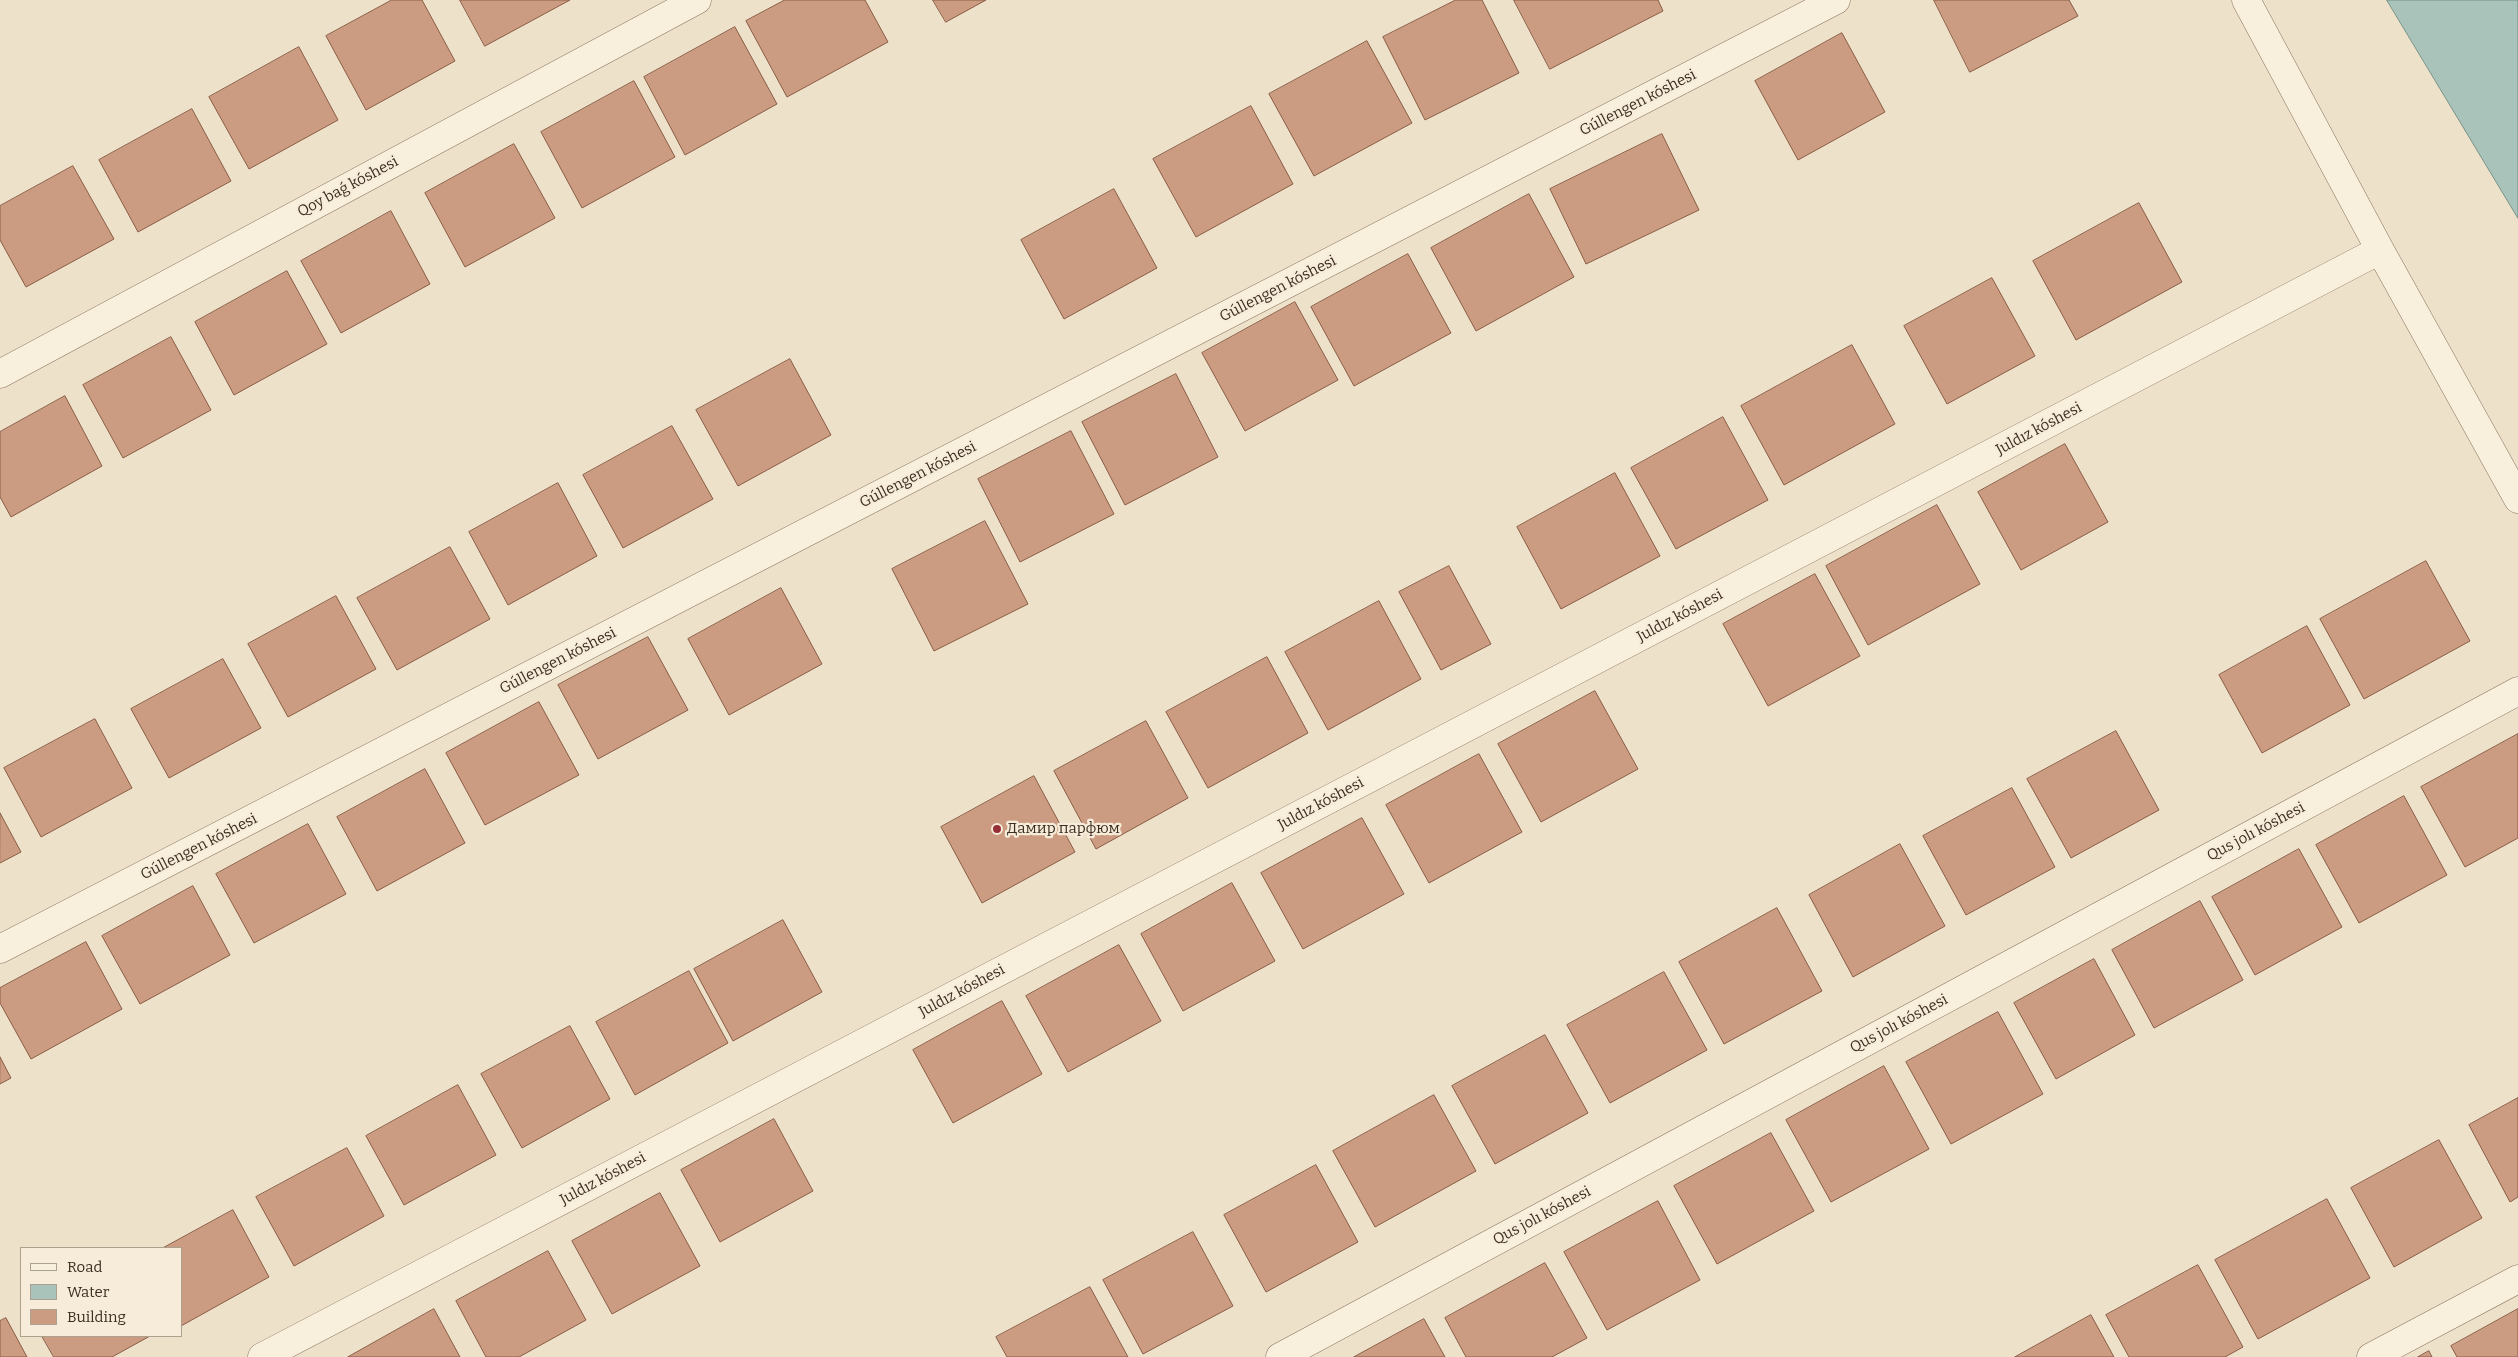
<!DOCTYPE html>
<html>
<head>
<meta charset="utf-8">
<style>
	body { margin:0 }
	#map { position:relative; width:2518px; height:1357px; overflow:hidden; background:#eee1ca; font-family:Bitter,serif }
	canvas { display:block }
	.legend { position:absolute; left:20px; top:1247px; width:162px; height:90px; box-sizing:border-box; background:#f6ecd9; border:1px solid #aca08f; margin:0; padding:6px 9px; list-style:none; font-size:15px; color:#3c2d21 }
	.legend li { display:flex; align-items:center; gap:10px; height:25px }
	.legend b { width:25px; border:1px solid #aca08f }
</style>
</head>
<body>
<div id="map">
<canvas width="2518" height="1357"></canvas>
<ul class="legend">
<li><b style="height:6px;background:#f9efdd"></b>Road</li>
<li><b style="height:14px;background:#aac3ba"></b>Water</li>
<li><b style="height:14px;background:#cb9c81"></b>Building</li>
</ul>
</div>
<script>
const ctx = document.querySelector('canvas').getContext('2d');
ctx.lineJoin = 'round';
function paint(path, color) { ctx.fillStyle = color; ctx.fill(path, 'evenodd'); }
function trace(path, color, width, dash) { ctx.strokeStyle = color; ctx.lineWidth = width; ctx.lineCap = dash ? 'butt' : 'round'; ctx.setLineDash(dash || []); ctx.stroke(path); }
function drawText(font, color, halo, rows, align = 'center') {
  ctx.font = font + ' Bitter,serif'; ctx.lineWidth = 4.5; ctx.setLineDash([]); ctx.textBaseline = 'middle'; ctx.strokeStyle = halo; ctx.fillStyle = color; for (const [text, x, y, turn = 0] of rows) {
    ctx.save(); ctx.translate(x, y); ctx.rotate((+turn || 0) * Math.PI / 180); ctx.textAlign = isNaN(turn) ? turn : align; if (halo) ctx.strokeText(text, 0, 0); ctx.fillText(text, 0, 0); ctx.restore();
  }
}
const water = new Path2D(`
	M 2387,0 L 2518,0 L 2518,218 Z`);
paint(water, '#aac3ba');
trace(water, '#719188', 1);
const building = new Path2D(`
	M 392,0 L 422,0 L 455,61 L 366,110 L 326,36 Z
	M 460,0 L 570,0 L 485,46 Z
	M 785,0 L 865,0 L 888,42 L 787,97 L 746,21 Z
	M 933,0 L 986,0 L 946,22 Z
	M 1456,0 L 1482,0 L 1519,73 L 1425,120 L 1383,37 Z
	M 1514,0 L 1658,0 L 1663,11 L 1550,69 Z
	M 1934,0 L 2069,0 L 2078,16 L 1970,72 Z
	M 735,27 L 777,104 L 685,155 L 644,77 Z
	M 1842,33 L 1885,112 L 1798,160 L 1755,81 Z
	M 1367,41 L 1412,123 L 1314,176 L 1269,94 Z
	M 299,47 L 338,120 L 249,169 L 209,97 Z
	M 634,81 L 675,157 L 582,208 L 541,132 Z
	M 1251,106 L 1293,184 L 1196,237 L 1153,159 Z
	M 192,109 L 231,181 L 138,232 L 99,160 Z
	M 1662,134 L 1699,210 L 1586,264 L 1550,189 Z
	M 514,144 L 555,218 L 465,267 L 425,193 Z
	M 73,166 L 114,239 L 26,287 L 0,240 L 0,206 Z
	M 1114,189 L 1157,268 L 1064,319 L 1021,240 Z
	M 1529,194 L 1574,277 L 1476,331 L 1431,248 Z
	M 2139,203 L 2182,282 L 2076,340 L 2033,261 Z
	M 391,211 L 430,284 L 341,333 L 301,261 Z
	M 1408,254 L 1451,333 L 1354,386 L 1311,307 Z
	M 287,271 L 327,344 L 234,395 L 195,322 Z
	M 1992,278 L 2035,356 L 1947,404 L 1904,326 Z
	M 1295,302 L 1338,380 L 1245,431 L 1202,353 Z
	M 171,337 L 211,410 L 123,458 L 83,385 Z
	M 1852,345 L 1895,424 L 1784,485 L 1741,406 Z
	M 790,359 L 831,435 L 738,486 L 696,410 Z
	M 1176,374 L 1218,457 L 1125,505 L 1082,422 Z
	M 65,396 L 102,466 L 11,517 L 0,497 L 0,432 Z
	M 1723,417 L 1768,500 L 1676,549 L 1631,468 Z
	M 672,426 L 713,499 L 623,548 L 583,475 Z
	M 1071,431 L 1114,514 L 1020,562 L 978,479 Z
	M 2065,444 L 2108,522 L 2021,570 L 1978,492 Z
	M 1615,473 L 1660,556 L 1561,609 L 1517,527 Z
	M 558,483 L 597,556 L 508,605 L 469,532 Z
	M 1937,505 L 1980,584 L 1868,645 L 1826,566 Z
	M 985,521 L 1028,604 L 934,651 L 892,569 Z
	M 450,547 L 490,619 L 397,670 L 357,598 Z
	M 2426,561 L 2470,641 L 2364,699 L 2320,619 Z
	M 1449,566 L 1491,644 L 1441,670 L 1399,592 Z
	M 1815,574 L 1860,656 L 1768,706 L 1723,624 Z
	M 781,588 L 822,664 L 729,715 L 688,639 Z
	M 336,596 L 376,669 L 288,717 L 248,644 Z
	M 1379,601 L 1421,679 L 1328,730 L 1285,652 Z
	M 2307,626 L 2350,705 L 2262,753 L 2219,675 Z
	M 648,637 L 688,710 L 598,759 L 558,685 Z
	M 1267,657 L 1308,733 L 1208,788 L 1166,712 Z
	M 223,659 L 261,728 L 169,778 L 131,709 Z
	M 1595,691 L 1638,769 L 1541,822 L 1498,744 Z
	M 539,702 L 579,775 L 485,825 L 446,753 Z
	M 95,719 L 132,788 L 41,837 L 4,768 Z
	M 1146,721 L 1188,798 L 1096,849 L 1054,771 Z
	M 2116,731 L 2159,810 L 2071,858 L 2027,779 Z
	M 2518,734 L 2518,838 L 2465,867 L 2421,787 Z
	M 1479,754 L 1522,832 L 1429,883 L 1386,805 Z
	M 425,769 L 465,843 L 377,891 L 337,817 Z
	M 1034,776 L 1075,852 L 982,903 L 941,827 Z
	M 2012,788 L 2055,867 L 1966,915 L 1923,836 Z
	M 2404,796 L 2447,875 L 2359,923 L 2316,845 Z
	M 0,813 L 21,852 L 0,863 Z
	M 1362,818 L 1404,894 L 1303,949 L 1261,873 Z
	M 308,824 L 346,894 L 254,943 L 216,874 Z
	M 1900,844 L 1945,926 L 1853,977 L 1809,895 Z
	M 2299,849 L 2342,927 L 2255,975 L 2212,897 Z
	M 1232,883 L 1275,961 L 1183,1011 L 1141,934 Z
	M 193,886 L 230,955 L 140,1004 L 102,936 Z
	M 2200,901 L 2243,980 L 2154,1028 L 2112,950 Z
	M 1777,908 L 1822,991 L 1724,1044 L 1679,962 Z
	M 783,920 L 822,992 L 733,1041 L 694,969 Z
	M 86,942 L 122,1009 L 31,1059 L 0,1003 L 0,988 Z
	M 1119,945 L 1161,1021 L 1068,1072 L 1026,996 Z
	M 2094,959 L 2135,1035 L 2056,1079 L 2014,1003 Z
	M 689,971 L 728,1043 L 635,1095 L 596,1022 Z
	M 1664,972 L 1707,1050 L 1610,1103 L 1567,1025 Z
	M 1002,1001 L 1042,1074 L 953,1123 L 913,1050 Z
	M 1998,1012 L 2043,1094 L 1951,1144 L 1906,1062 Z
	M 570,1026 L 610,1099 L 522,1148 L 481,1074 Z
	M 1545,1035 L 1588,1113 L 1495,1164 L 1452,1086 Z
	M 0,1057 L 11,1078 L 0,1084 Z
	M 1884,1066 L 1929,1149 L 1831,1202 L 1786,1120 Z
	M 458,1085 L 496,1155 L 404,1205 L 366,1136 Z
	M 1434,1095 L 1476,1171 L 1375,1227 L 1333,1151 Z
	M 2518,1098 L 2518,1197 L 2510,1202 L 2469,1125 Z
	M 774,1119 L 813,1191 L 720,1242 L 681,1170 Z
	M 1771,1133 L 1814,1211 L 1717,1264 L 1674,1186 Z
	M 2439,1140 L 2482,1218 L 2394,1267 L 2351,1188 Z
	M 347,1148 L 384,1216 L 294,1266 L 256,1197 Z
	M 1316,1165 L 1358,1242 L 1266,1292 L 1224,1215 Z
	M 660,1193 L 700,1266 L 612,1314 L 572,1241 Z
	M 2327,1199 L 2370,1278 L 2258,1339 L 2215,1260 Z
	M 1658,1201 L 1700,1280 L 1607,1330 L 1564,1252 Z
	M 233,1210 L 269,1277 L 181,1326 L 181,1248 L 163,1248 Z
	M 1193,1232 L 1233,1306 L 1143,1354 L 1103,1280 Z
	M 548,1251 L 586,1320 L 519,1357 L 486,1357 L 456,1301 Z
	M 1545,1263 L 1587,1338 L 1552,1357 L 1466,1357 L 1445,1318 Z
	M 2198,1265 L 2243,1347 L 2225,1357 L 2129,1357 L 2106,1315 Z
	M 1090,1287 L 1128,1357 L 1007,1357 L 996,1337 Z
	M 434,1309 L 460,1357 L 348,1357 Z
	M 2518,1309 L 2518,1357 L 2457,1357 L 2451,1346 Z
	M 2091,1315 L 2114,1357 L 2015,1357 Z
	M 6,1318 L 27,1357 L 0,1357 L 0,1321 Z
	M 1424,1319 L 1445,1357 L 1354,1357 Z
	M 42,1336 L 150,1336 L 112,1357 L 54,1357 Z
	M 2429,1351 L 2432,1357 L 2418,1357 Z`);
paint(building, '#cb9c81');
trace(building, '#895c45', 1);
const street = new Path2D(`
	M 2246,0 L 2380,250 L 2518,499
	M 0,374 L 697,0
	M 0,949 L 1836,0
	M 262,1357 L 2380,250
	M 1280,1357 L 2518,691
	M 2371,1357 L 2518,1279`);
trace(street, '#8b745e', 29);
trace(street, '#f9efdd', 28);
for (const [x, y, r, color] of [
	[997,829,5,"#982f36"]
]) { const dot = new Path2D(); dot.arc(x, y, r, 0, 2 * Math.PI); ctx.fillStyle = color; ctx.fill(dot); trace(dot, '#f6ecd9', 2); }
drawText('15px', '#3c2d21', '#f6ecd9', [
	["Gúllengen kóshesi",1638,103,-27],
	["Qoy baǵ kóshesi",348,187,-28],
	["Gúllengen kóshesi",1278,289,-27],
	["Juldız kóshesi",2039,429,-28],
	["Gúllengen kóshesi",918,475,-27],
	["Juldız kóshesi",1680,616,-28],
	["Gúllengen kóshesi",558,661,-27],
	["Juldız kóshesi",1321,804,-28],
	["Qus jolı kóshesi",2256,832,-28],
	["Gúllengen kóshesi",199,847,-27],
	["Juldız kóshesi",962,991,-28],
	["Qus jolı kóshesi",1899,1024,-28],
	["Juldız kóshesi",603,1179,-28],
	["Qus jolı kóshesi",1542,1216,-28]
]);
drawText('15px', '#3c2d21', '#f6ecd9', [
	["Дамир парфюм",1007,829]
], 'left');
</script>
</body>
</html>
